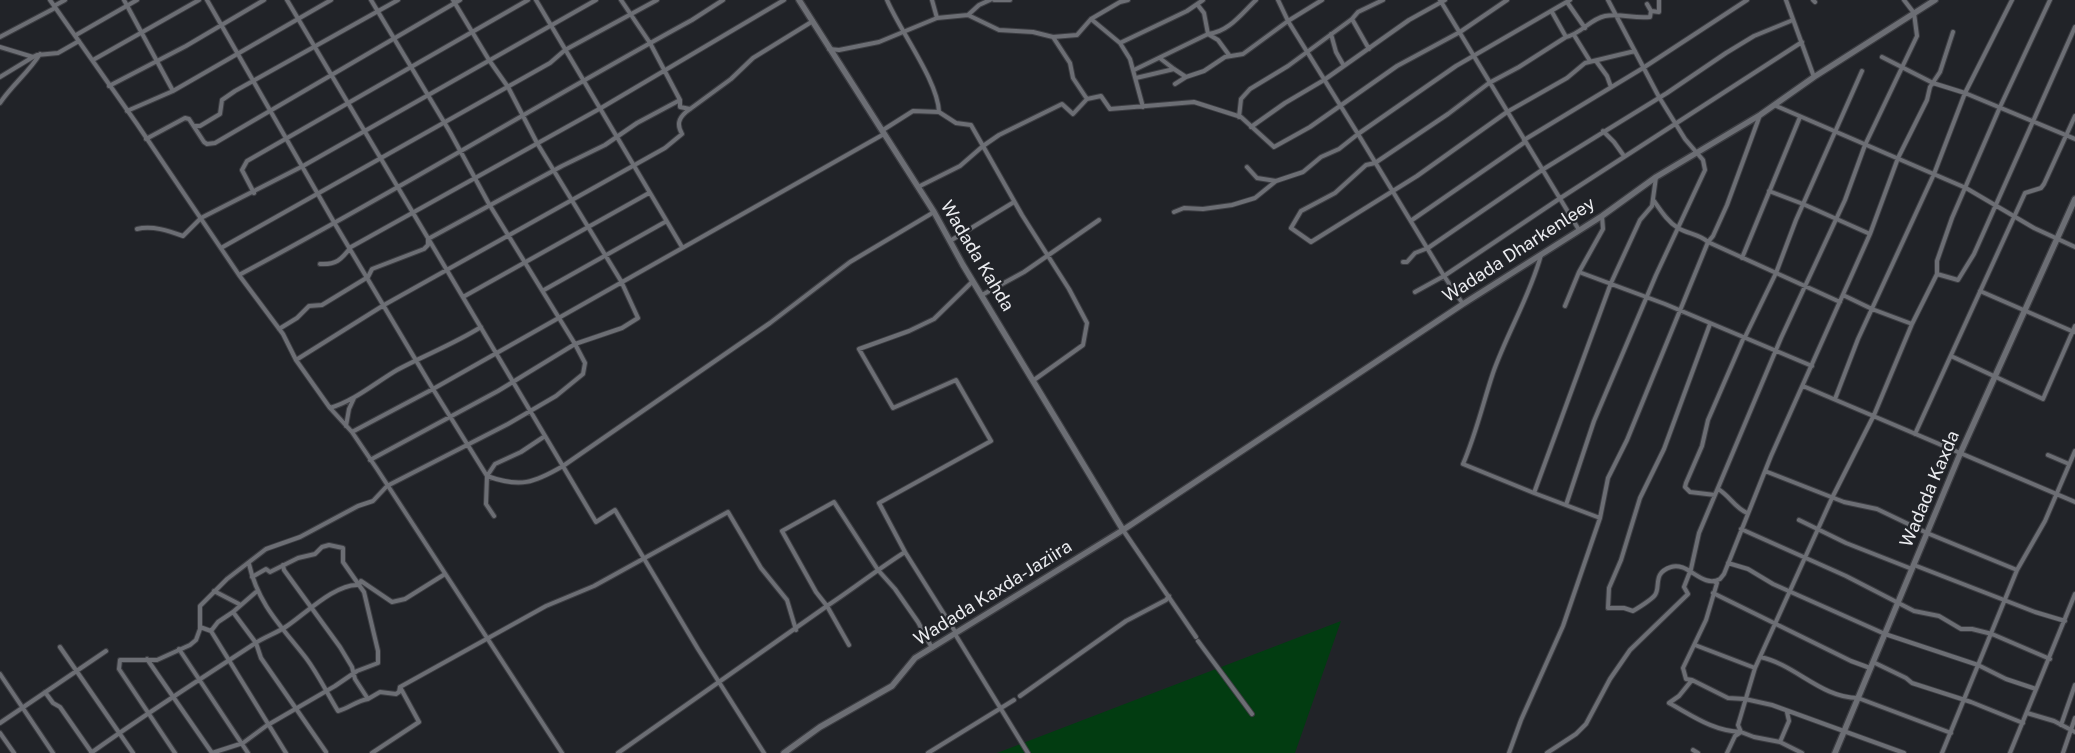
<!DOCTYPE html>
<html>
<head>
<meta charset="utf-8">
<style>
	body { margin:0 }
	canvas { display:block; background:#212328 }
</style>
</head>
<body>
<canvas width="2075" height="753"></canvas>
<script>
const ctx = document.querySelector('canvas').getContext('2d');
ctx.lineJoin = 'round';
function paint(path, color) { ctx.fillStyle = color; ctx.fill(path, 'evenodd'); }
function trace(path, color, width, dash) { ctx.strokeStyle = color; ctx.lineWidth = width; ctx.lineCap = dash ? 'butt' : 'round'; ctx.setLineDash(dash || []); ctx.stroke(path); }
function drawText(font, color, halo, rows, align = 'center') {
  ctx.font = font + ' "Public Sans",sans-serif'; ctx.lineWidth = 4.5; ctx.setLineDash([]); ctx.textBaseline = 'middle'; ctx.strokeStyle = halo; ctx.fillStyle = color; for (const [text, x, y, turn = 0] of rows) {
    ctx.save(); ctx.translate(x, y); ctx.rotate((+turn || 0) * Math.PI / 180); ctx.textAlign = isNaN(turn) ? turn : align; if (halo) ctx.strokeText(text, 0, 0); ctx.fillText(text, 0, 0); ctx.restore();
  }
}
paint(new Path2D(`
	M 1341,621 L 1295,753 L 997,753 Z`), '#023c11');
const street = new Path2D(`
	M 50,0 L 137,124 L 239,275 L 283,334 L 296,360 L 330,408 L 352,432 L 377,469 L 562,753
	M 124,0 L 173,91
	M 207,0 L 335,224 L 433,389 L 487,476 L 486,504 L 494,516
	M 287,0 L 596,522 L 615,510 L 698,649 L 764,753
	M 536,0 L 682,247
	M 621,0 L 650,43 L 680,100
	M 887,0 C 900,31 938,81 939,112
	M 932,0 L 937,18
	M 994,0 L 1010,0
	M 1278,0 L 1288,21 L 1358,134 L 1456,66 L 1570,0
	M 1440,0 L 1579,230
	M 1786,0 L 1814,77
	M 1813,0 L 1815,2
	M 1567,2 L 1585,28
	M 1197,4 L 1204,13 L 1208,34 C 1229,32 1242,13 1256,0
	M 54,6 L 65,0
	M 1651,11 L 1659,12 L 1659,0
	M 1552,12 L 1566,37
	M 968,15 L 999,30 L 1033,32 L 1053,37 L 1077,35 L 1091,19 L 1120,2 L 1128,0
	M 1091,19 L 1120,43 L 1130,59 L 1143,107
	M 1331,34 L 1336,52 L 1344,66
	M 76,35 L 137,0
	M 1574,35 L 1590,61
	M 0,37 L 55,8
	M 1053,37 L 1070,63 L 1073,78 L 1087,99
	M 1120,43 L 1187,11 L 1203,0
	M 0,47 L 33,57 L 37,55 L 58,53 L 79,41
	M 829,49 L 839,50 L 879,42 L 937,18 L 968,15 L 979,5 L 990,0
	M 1369,49 L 1352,19 L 1358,12 L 1383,0
	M 1635,51 L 1585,63 L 1567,78 L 1507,112 L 1417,176 L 1311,242 L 1291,228 L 1301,211 L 1335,193 L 1366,165 L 1375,163 L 1448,114 L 1489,83 L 1519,67 L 1566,37 C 1581,34 1590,19 1605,16 C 1620,13 1634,19 1650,17 L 1651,11 L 1647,4
	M 1882,57 L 1933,83 L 1965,93 L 2075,139
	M 1161,59 L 1174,69
	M 93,60 L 199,0
	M 1596,61 L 1607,76 L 1611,87
	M 1134,70 L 1208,34 L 1218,40 L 1229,55
	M 0,77 L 33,57
	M 1186,77 L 1204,71 L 1225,57 L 1243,54 L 1288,21 L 1322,0
	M 1136,78 L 1174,69 L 1186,77 L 1175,84
	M 109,86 L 186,46 L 264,0
	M 0,103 C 12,85 29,72 40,54
	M 1774,105 L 1966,188 L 2034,228 L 2075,247
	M 127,111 L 173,91 L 331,0
	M 1239,117 L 1241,99 L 1250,89 L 1288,66 L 1352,19
	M 194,126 L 200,126 L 220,114 L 222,100 L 235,91 L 398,0
	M 1251,127 L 1285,103 L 1324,80 L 1409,20 L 1445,0
	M 883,130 L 913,111 L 939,112 L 956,123 L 971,125 L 983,146 L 999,135 L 1062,104 L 1073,114 L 1087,99 L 1101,96 L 1110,109 L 1194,102 L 1241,117 L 1274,147 L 1310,127 L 1397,66 L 1460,32 L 1507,0
	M 1603,131 L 1614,142 L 1624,156
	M 146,139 L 185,118 L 189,119 L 204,142 L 207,144 L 215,143 L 460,0
	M 1524,140 L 1643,68 L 1747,0
	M 1247,167 L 1257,178 L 1276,181 L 1303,172 L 1321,157 L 1339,149 L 1358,134 L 1444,276 L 1463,304
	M 918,187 L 960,166 L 983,146 L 1022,215 L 1069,289 L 1087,323 L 1083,345 L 1034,380
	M 1769,191 L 1803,204 L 1870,234
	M 254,193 L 242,170 L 247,161 L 528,0
	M 1654,201 C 1661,211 1668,222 1678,228 C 1688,234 1699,234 1708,242 L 1840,302
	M 1174,212 L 1184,208 L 1203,209 L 1232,205 L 1255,198 L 1276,181
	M 1412,220 L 1525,142
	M 137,229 C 152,225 169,231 183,236 L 201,218 L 303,166 L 596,0
	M 950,241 L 1014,202
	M 221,248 L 550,63 L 565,50 L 657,0
	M 1541,255 C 1530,296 1507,333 1493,373 C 1483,403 1476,434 1463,464 L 1534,493 L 1611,283 L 1640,220 L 1652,206 L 1656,177
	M 1742,258 L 1800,117
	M 1403,262 L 1407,262 L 1415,253 L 1428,248 L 1542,170 L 1667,93 L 1726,53 L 1754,36 L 1793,20
	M 320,264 C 336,265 341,260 351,247 L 601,108 L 784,0
	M 1579,272 L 1665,304 L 1812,366
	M 1937,274 L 1958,280 L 1974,254 L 2075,27
	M 239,275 C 392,194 540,103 692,20 L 723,0
	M 544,290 L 665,222
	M 1980,291 L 2074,332
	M 1415,292 L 1444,276 L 1559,199 L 1802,42
	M 982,295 L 1024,272 L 1099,220
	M 1843,295 L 1872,309 L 1912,324
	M 463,297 L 649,193
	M 1565,306 L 1579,272 L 1603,229 L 1602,216
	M 1710,324 L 1664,449 L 1640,498 L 1621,560 L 1609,588 L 1608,608 L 1624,608 L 1633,611 C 1638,608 1652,599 1655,595 C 1661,587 1652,573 1671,567 C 1688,561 1702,589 1720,579 L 1724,574 L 1771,456 L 1870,234 L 1898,158 L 1927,100 L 1930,87 L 1940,72 L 1953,32
	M 279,329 L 297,318 L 309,306 L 322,305 L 368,277 L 372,269 L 424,249 L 428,245 L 428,239 L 562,166 L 605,145 L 637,123 L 680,100 L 680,107 L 690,109
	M 1745,337 L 1776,273 L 1796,220 L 1862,71
	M 1951,356 L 2043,399 L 2075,326
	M 296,360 L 384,305 L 665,148 L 682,134 C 677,125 678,119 686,112 L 731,79 L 753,58 L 813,21
	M 1803,386 L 2075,502
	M 1835,399 L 1858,339 L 1934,174 L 1965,93 L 2012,0
	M 330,408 C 354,401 375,383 397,370 C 425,355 454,344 481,327
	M 346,426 L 349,409 L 354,398
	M 352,432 L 433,389 L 884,134
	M 1915,434 L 2025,193 L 2041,188 L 2044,184 L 2075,116
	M 545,436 L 521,452 L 495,464 L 487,476 C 520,488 534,483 563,466 L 770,323 L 850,262 L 934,212
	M 2048,455 L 2069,464
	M 370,460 L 498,391 L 575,344 L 622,328 L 638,318 L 621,281 L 537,143 L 508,87 L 489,60 L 453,0
	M 1765,471 L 1844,502 L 1877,509 L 1927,533 L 2017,570
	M 1718,489 C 1730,496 1734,507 1747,513
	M 1534,493 L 1600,518
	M 1715,495 L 1690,492 L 1685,487 L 1686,483 L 1702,446 L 1708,420 L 1744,337
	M 1566,505 L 1594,421 L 1656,275 L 1705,170 L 1703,160 L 1685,139 L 1659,97 L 1608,0
	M 1799,520 L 1846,543 L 1912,569
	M 1741,529 L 1846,576 L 1914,611 L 1939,616 L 1961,629 L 1972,629 L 1992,634 L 2050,659
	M 1123,530 L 1196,637
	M 905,552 L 956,633
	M 1728,563 L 1748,569 L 1773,584 L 1885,634 L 1978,665 L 2006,679 L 2036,689
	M 249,564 C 258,604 281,626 306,658 C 318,674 327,693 338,711 C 349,708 356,701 368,699
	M 283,565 L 284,570 L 340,647 L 352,667 L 355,679 L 368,699 L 380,692 L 396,694 L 399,692 L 400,687
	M 1914,565 L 2035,612 L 2065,621
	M 252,577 L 266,569 L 270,572 L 298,558 L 315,554 L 322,547 L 329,545 L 343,548 L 343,562 L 359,585 L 361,581 L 392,602 L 405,599 L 445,574
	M 214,591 L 239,604
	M 256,592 L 233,612 L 256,643 L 261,658 L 326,752
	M 1713,593 L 1851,661 L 1870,668
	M 200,627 L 211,631 L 218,622 L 233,612
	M 211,631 L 286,753
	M 955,634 L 1028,753
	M 1198,641 L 1252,714
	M 1695,645 L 1755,668
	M 60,647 L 133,753
	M 932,648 L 918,622 L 895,589 L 878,570 L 834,502 L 782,531 L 816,592 L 827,606 C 853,589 878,569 905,552 L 879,503 L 991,441 L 956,380 L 893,408 L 859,349 L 909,331 L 934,319 L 973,281
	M 179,649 L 248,753
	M 1760,657 C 1795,664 1821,698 1858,698 L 1951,733
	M 1873,662 L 1906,678 L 1912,683 L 1971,702 L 2023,723
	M 0,674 L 53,753
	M 1692,680 L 1686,679 L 1683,668 L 1706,620 L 1717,583 L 1715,582
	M 45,692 L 53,703 L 60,707 L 92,753
	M 1020,696 L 1126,621 L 1166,600 L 1169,596
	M 2027,713 L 2054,721 L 2075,732
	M 0,723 L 106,651
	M 2061,725 L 2075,685
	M 0,733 L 14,753
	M 1780,742 L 1789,721 L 1787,712
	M 1693,750 L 1698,753
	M 91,753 C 144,715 199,680 254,644 C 264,637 277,633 287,626 C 305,614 336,583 359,585 L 364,592 L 378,651 L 378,663 L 357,671 L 335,686 L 266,726 L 243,743 L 212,753 L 147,659
	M 175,753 L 119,669 L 120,660 L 157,660 L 190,645 L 196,640 L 200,629 L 200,606 L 227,579 L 266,549 L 300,537 L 358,506 L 373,501 L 387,486 L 508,424 L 556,396 L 583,374 L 585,363 L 575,344 L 489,204 L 450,132 L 371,0
	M 372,753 L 419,722 L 400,687 L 546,606 L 594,586 L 728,512 L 761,568 L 787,600 L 796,630
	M 618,753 L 827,606 L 849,645
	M 928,753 L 1014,700
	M 1509,753 L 1521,720 L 1563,626 L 1600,518 L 1608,478 L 1627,440 L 1708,242 L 1713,236 L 1727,205 L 1760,115
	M 1547,753 L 1576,734 L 1586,724 L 1610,679 L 1630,650 L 1688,594 L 1684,587 L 1691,569 L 1699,533 L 1781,338 L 1845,200 L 1865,145 L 1917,36 L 1914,13 L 1904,0
	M 1727,753 L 1735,736 L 1741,732 C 1713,731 1693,716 1669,703 L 1679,696 L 1692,680 L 1728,698 L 1745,699 L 1772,705 L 1904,753
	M 1802,753 L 1780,742 L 1754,737 L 1741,732 L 1738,725 L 1755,668 L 1832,498 L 1874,415 L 1912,324 L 1937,274 L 1937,261 L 1952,218 L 2000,107 L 2050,0
	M 1942,753 L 2017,570 L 2045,521 L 2075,451
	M 2010,753 L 2075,594
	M 2063,753 L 2075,718`);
const secondary = new Path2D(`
	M 799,0 L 934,212 L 963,265 L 1123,530
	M 784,753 L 820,727 L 892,686 L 915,658 L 1123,530 L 1463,304 L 1602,216 L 1656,177 L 1760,115 L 1814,77 L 1935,0
	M 1835,753 L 1960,454 L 2075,199`);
trace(street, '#3c3d42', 6);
trace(secondary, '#3c3d42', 8);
trace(street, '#6c6e74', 4);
trace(secondary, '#6c6e74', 5.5);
drawText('18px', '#ebecf0', '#212328', [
	["Wadada Dharkenleey",1519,250,-33],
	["Wadada Kahda",977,256,59],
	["Wadada Kaxda",1930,489,-67],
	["Wadada Kaxda-Jaziira",993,593,-32]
]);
</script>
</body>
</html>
